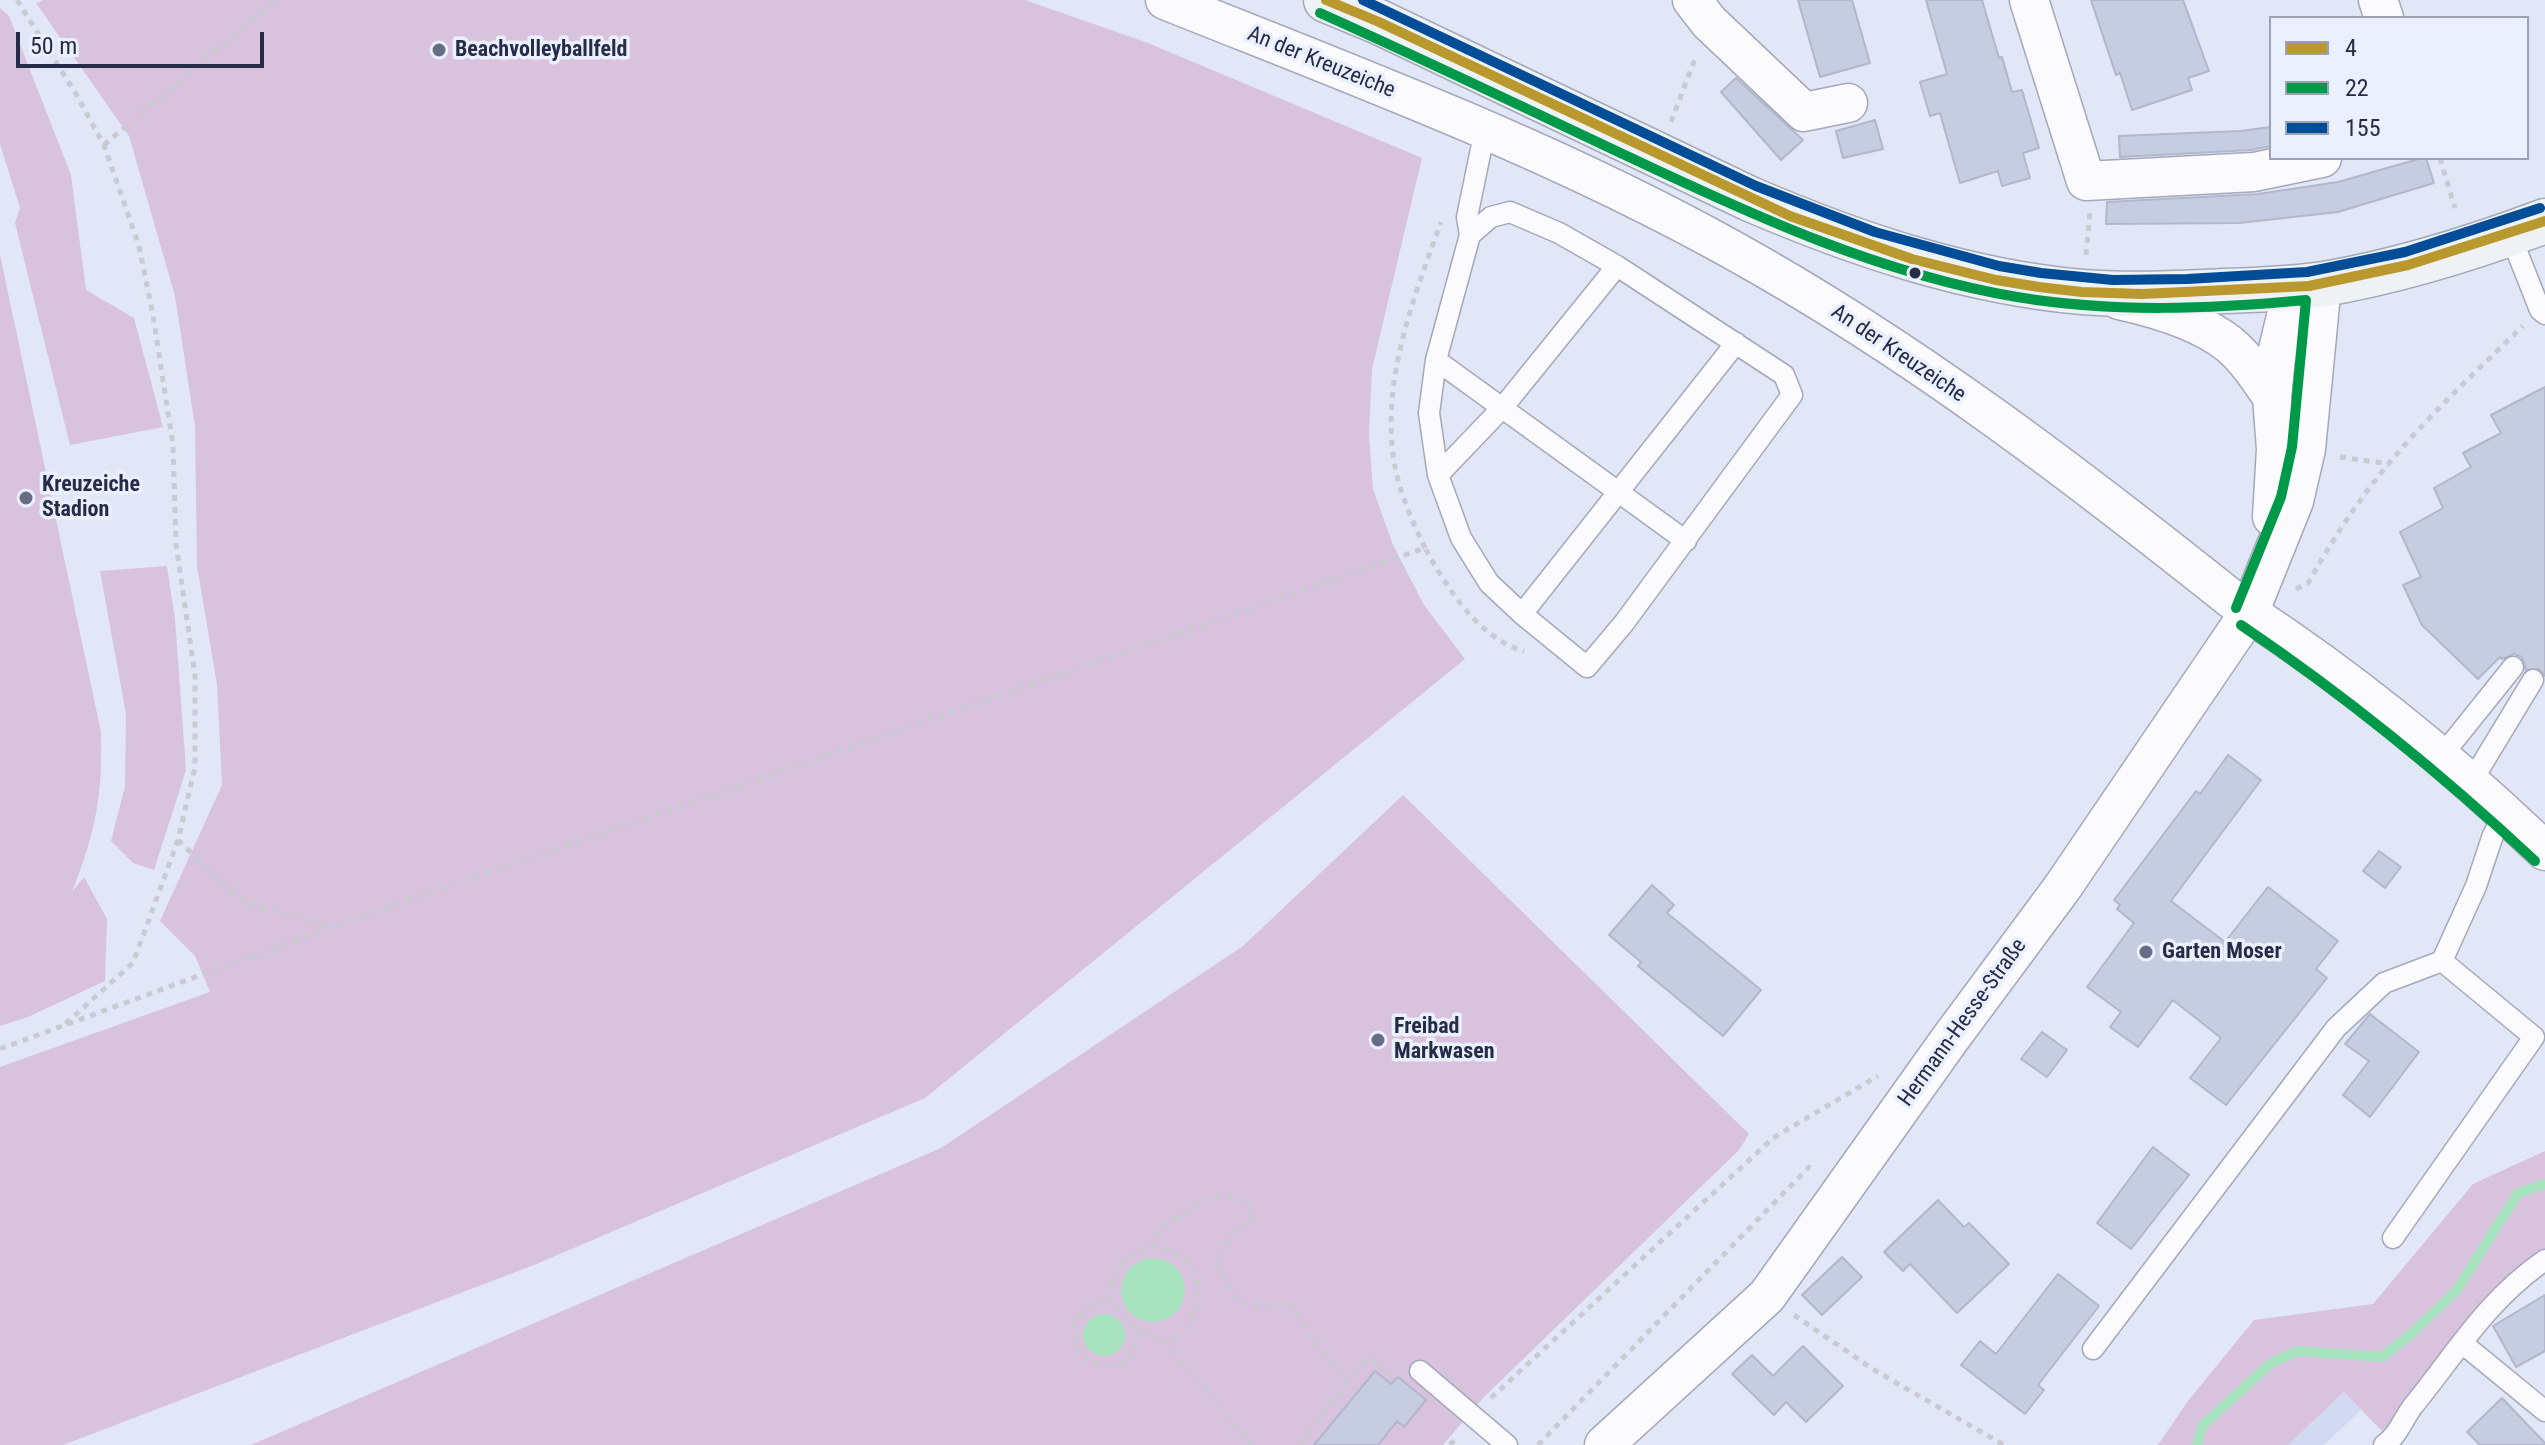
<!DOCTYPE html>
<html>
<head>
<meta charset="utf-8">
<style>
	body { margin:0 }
	#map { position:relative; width:2545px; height:1445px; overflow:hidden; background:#e2e7f7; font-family:"Roboto Condensed",sans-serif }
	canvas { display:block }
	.legend { position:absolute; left:2269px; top:16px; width:260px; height:144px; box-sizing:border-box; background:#ebf0fe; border:2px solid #9ca2b5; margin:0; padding:10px 14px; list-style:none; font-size:24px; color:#252c47 }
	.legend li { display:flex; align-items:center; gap:16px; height:40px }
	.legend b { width:40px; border:2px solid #9ca2b5 }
	.scale { position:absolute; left:16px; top:32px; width:248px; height:36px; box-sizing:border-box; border:4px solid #252c47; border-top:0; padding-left:10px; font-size:24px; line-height:28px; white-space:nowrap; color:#252c47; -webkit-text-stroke:6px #ebf0fe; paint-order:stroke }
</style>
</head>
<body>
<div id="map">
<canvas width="2545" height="1445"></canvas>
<ul class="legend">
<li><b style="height:10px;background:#b9982e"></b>4</li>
<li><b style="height:10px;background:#009949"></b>22</li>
<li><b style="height:10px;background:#014d97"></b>155</li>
</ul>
<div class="scale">50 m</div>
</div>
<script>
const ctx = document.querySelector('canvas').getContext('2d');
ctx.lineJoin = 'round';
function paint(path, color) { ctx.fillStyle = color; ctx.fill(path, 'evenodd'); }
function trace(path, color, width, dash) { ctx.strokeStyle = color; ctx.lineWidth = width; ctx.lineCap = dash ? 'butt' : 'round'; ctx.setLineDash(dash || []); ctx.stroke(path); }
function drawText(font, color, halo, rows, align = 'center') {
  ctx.font = font + ' "Roboto Condensed",sans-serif'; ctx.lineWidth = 7; ctx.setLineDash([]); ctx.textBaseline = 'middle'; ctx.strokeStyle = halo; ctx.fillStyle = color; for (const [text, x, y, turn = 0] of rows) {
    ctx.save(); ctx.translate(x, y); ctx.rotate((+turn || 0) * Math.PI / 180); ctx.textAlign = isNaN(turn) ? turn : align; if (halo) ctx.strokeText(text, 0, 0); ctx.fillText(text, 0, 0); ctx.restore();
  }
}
paint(new Path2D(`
	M 2344,1392 L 2361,1410 L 2324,1445 L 2288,1445 Z`), '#d2daf2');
paint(new Path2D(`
	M 44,0 L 1025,0 L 1148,43 L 1422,158 L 1372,369 L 1369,434 L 1373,489 L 1393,545 L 1424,605 L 1465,659 L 925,1098 L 534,1265 L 63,1445 L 0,1445 L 0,1067 L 210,992 L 195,956 L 160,921 L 222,785 L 217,684 L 197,566 L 195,426 L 175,296 L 129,136 L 36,3 Z
	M 0,8 L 9,16 L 71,175 L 86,290 L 134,318 L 163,427 L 70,445 L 15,223 L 20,208 L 0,144 Z
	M 0,255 L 101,732 C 103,795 95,834 72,892 L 84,877 L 107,919 L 105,981 L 28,1017 L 0,1026 Z
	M 167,566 L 175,619 L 186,770 L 154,870 L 133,863 L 111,841 L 125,786 L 126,714 L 100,571 Z
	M 1403,795 L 1749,1134 L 1739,1150 L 1483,1398 L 1443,1445 L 251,1445 L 941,1148 L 1243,946 Z
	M 2545,1151 L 2545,1255 L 2450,1351 L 2382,1431 L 2344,1392 L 2288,1445 L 2158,1445 L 2188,1401 L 2254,1320 L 2373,1304 L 2473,1184 Z`), '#d9c2de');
paint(new Path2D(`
	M1121 1290a32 32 0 1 1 64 0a32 32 0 1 1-64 0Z
	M1083 1335a21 21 0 1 1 42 0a21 21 0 1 1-42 0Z`), '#a7e2be');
trace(new Path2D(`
	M 2197,1445 L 2202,1426 L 2271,1363 L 2298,1351 L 2382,1357 L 2411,1334 L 2456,1291 L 2518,1193 L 2545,1184`), '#a7e2be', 10);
const building = new Path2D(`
	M 1798,0 L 1852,0 L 1870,63 L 1820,77 Z
	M 1926,0 L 1982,0 L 1999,58 L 2002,57 L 2012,92 L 2022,90 L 2039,148 L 2023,153 L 2030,178 L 2002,186 L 1998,171 L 1960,183 L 1940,113 L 1930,116 L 1920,82 L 1947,74 Z
	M 2091,0 L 2183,0 L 2209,71 L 2188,78 L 2192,90 L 2132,110 L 2120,73 L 2116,75 Z
	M 1736,78 L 1803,140 L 1781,160 L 1721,92 Z
	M 1875,120 L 1883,149 L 1843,158 L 1836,131 Z
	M 2271,127 L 2271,146 L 2251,150 L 2120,157 L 2119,136 L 2240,131 Z
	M 2422,158 L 2426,158 L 2434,183 L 2338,212 L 2239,223 L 2106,224 L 2107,202 L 2258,194 L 2338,182 Z
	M 2545,387 L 2545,676 L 2539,669 L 2526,670 L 2522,657 L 2514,654 L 2502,659 L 2500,657 L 2478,679 L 2422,625 L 2403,585 L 2421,577 L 2400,532 L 2443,508 L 2434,488 L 2471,467 L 2463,453 L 2501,433 L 2491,415 Z
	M 2228,755 L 2261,780 L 2171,901 L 2225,942 L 2268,887 L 2338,941 L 2316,969 L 2327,978 L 2226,1105 L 2190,1078 L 2221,1038 L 2173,1000 L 2138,1047 L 2110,1027 L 2121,1012 L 2087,987 L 2134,923 L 2117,909 L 2120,905 L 2114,900 L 2196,791 L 2200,794 Z
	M 2379,851 L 2401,867 L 2385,888 L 2363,871 Z
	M 1652,885 L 1674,905 L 1667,913 L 1761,990 L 1723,1036 L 1638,966 L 1641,962 L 1609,935 Z
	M 2370,1014 L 2419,1052 L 2370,1117 L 2343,1095 L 2369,1061 L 2345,1044 Z
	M 2042,1032 L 2067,1050 L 2047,1077 L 2021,1059 Z
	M 2153,1147 L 2189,1175 L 2131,1249 L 2097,1223 Z
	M 1938,1200 L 1964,1227 L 1969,1223 L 2009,1264 L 1957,1313 L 1910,1264 L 1903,1271 L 1884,1252 Z
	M 1842,1257 L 1862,1277 L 1822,1315 L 1802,1295 Z
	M 2058,1274 L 2099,1306 L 2038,1385 L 2044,1390 L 2025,1414 L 1961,1365 L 1980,1341 L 1996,1354 Z
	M 2545,1295 L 2545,1351 L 2516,1367 L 2493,1326 Z
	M 1803,1346 L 1843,1386 L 1806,1422 L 1786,1402 L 1774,1415 L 1732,1374 L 1752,1355 L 1773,1376 Z
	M 1375,1371 L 1391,1384 L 1398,1377 L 1426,1400 L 1404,1427 L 1397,1421 L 1378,1445 L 1314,1445 Z
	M 2502,1398 L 2545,1443 L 2545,1445 L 2480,1445 L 2467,1432 Z`);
paint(building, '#c7cde1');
trace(building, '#b2b7cb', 2);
const service = new Path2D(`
	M 2510,234 L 2540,310 L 2545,314
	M 1470,235 L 1491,217 L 1510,212 L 1559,233 L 1617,266 L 1784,375 L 1792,395 L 1624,623 L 1587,667 L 1522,614 L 1489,583 L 1461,538 L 1438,475 L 1429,413 L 1436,360 L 1470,235 L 1467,217 L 1485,130
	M 1436,360 L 1686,541
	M 1438,475 L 1503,407 L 1617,266
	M 1522,614 L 1736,343
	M 2440,758 L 2513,667
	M 2470,784 L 2533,680
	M 2393,1238 L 2534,1037 L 2442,961
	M 2462,1343 L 2545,1411
	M 2093,1349 L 2336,1028 L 2384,983 L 2442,961 L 2476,886 L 2493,835 L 2505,813
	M 1420,1371 L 1507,1445
	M 2384,1445 C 2398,1436 2403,1419 2413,1406 C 2457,1352 2486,1301 2545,1260`);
const minor = new Path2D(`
	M 1165,0 C 1355,76 1549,148 1729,248 C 1914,350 2084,481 2249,613 C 2354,682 2454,764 2545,851
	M 1692,0 L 1709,22 L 1804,112 L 1848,103
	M 2029,0 L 2086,181 L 2254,172 L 2322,158
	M 2378,0 L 2384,18
	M 2119,300 C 2155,308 2200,321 2229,344 C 2247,359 2259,378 2272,397
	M 2272,517 L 2276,449 L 2272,397 L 2276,358 L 2293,287
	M 1604,1445 L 1767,1296 L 1950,1039 L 2062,888 L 2249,613 L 2294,501 L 2306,449 L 2322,284`);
const secondary = new Path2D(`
	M 1326,0 L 1379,22 L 1750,199 C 1855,244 1967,282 2082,292 C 2122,295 2163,294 2203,292 C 2243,290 2284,290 2324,284 C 2400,271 2473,248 2545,221`);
trace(service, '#a3a8bb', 23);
trace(minor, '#a3a8bb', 41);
trace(secondary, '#a3a8bb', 47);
trace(new Path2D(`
	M 17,0 L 76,94 L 104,145 L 139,246 L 153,315 L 173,445 L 176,544 L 195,675 L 195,767 L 178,840 L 133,963 L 65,1024
	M 1671,122 L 1696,56
	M 104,145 L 275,0
	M 2440,158 L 2455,208
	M 2086,255 L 2090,213
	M 2340,457 L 2390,464
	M 1425,548 C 1412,521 1399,492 1394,461 C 1381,380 1414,297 1441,222
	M 2296,589 L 2308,583 C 2323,557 2339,530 2357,505 C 2403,439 2465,382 2523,326
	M 178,840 L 242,902 L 329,927
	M 0,1049 L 331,927 L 1425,548 C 1447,588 1479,639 1524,651
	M 1150,1247 C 1159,1226 1209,1189 1233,1196 C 1245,1199 1248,1207 1254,1218 C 1246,1223 1234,1229 1228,1237 C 1208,1264 1228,1307 1264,1307 C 1272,1306 1281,1303 1289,1302 L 1346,1383 L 1305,1439 L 1297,1445
	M 1108,1299 L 1140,1332 L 1166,1342 L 1252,1445
	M 1794,1315 L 1871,1368 L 2004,1445
	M 1140,1332 L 1128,1361 C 1093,1372 1076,1362 1074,1325 L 1088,1307 L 1108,1299 C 1126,1208 1219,1255 1194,1311 C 1192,1316 1190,1324 1186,1328 C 1181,1333 1172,1338 1166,1342
	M 1346,1383 L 1369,1357 L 1395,1379
	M 1491,1398 L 1773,1138 L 1878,1076
	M 1450,1445 L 1458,1436
	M 1538,1445 L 1809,1167 L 1814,1169`), '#c9cad2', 5, [6, 6]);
trace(service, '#fbfbfe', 20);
trace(minor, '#fbfbfe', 38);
trace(secondary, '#eef2f4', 44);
trace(new Path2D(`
	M 1326,0 L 1379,22 L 1790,216 L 1912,259 L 1996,280 L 2039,287 L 2082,292 L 2142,294 L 2309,286 L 2408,265 L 2545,221`), '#b9982e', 10);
trace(new Path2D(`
	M 1320,13 C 1423,59 1525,108 1627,156 C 1752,215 1880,274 2017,297 C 2114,313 2210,309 2306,300 L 2292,447 L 2281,497 L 2236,608
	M 2241,625 C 2346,696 2443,775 2535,861`), '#009949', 10);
trace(new Path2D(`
	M 1363,0 L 1756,186 L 1875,232 L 1999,266 L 2041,273 L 2113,280 L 2187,279 L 2307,272 L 2405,252 L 2540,208`), '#014d97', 10);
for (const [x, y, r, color] of [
	[439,50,8,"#676d85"],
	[1915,273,7,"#252c47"],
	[26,498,8,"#676d85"],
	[2146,952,8,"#676d85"],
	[1378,1040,8,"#676d85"]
]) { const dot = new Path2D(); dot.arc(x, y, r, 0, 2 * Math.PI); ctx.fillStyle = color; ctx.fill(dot); trace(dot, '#ebf0fe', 3); }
drawText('bold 22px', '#252c47', '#ebf0fe', [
	["Beachvolleyballfeld",455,50],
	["Kreuzeiche",42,485],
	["Stadion",42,510],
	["Garten Moser",2162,952],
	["Freibad",1394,1027],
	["Markwasen",1394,1052]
], 'left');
drawText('22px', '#252c47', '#ebf0fe', [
	["An der Kreuzeiche",1321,63,22],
	["An der Kreuzeiche",1898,354,34],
	["Hermann-Hesse-Straße",1963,1023,-54]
]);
</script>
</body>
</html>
